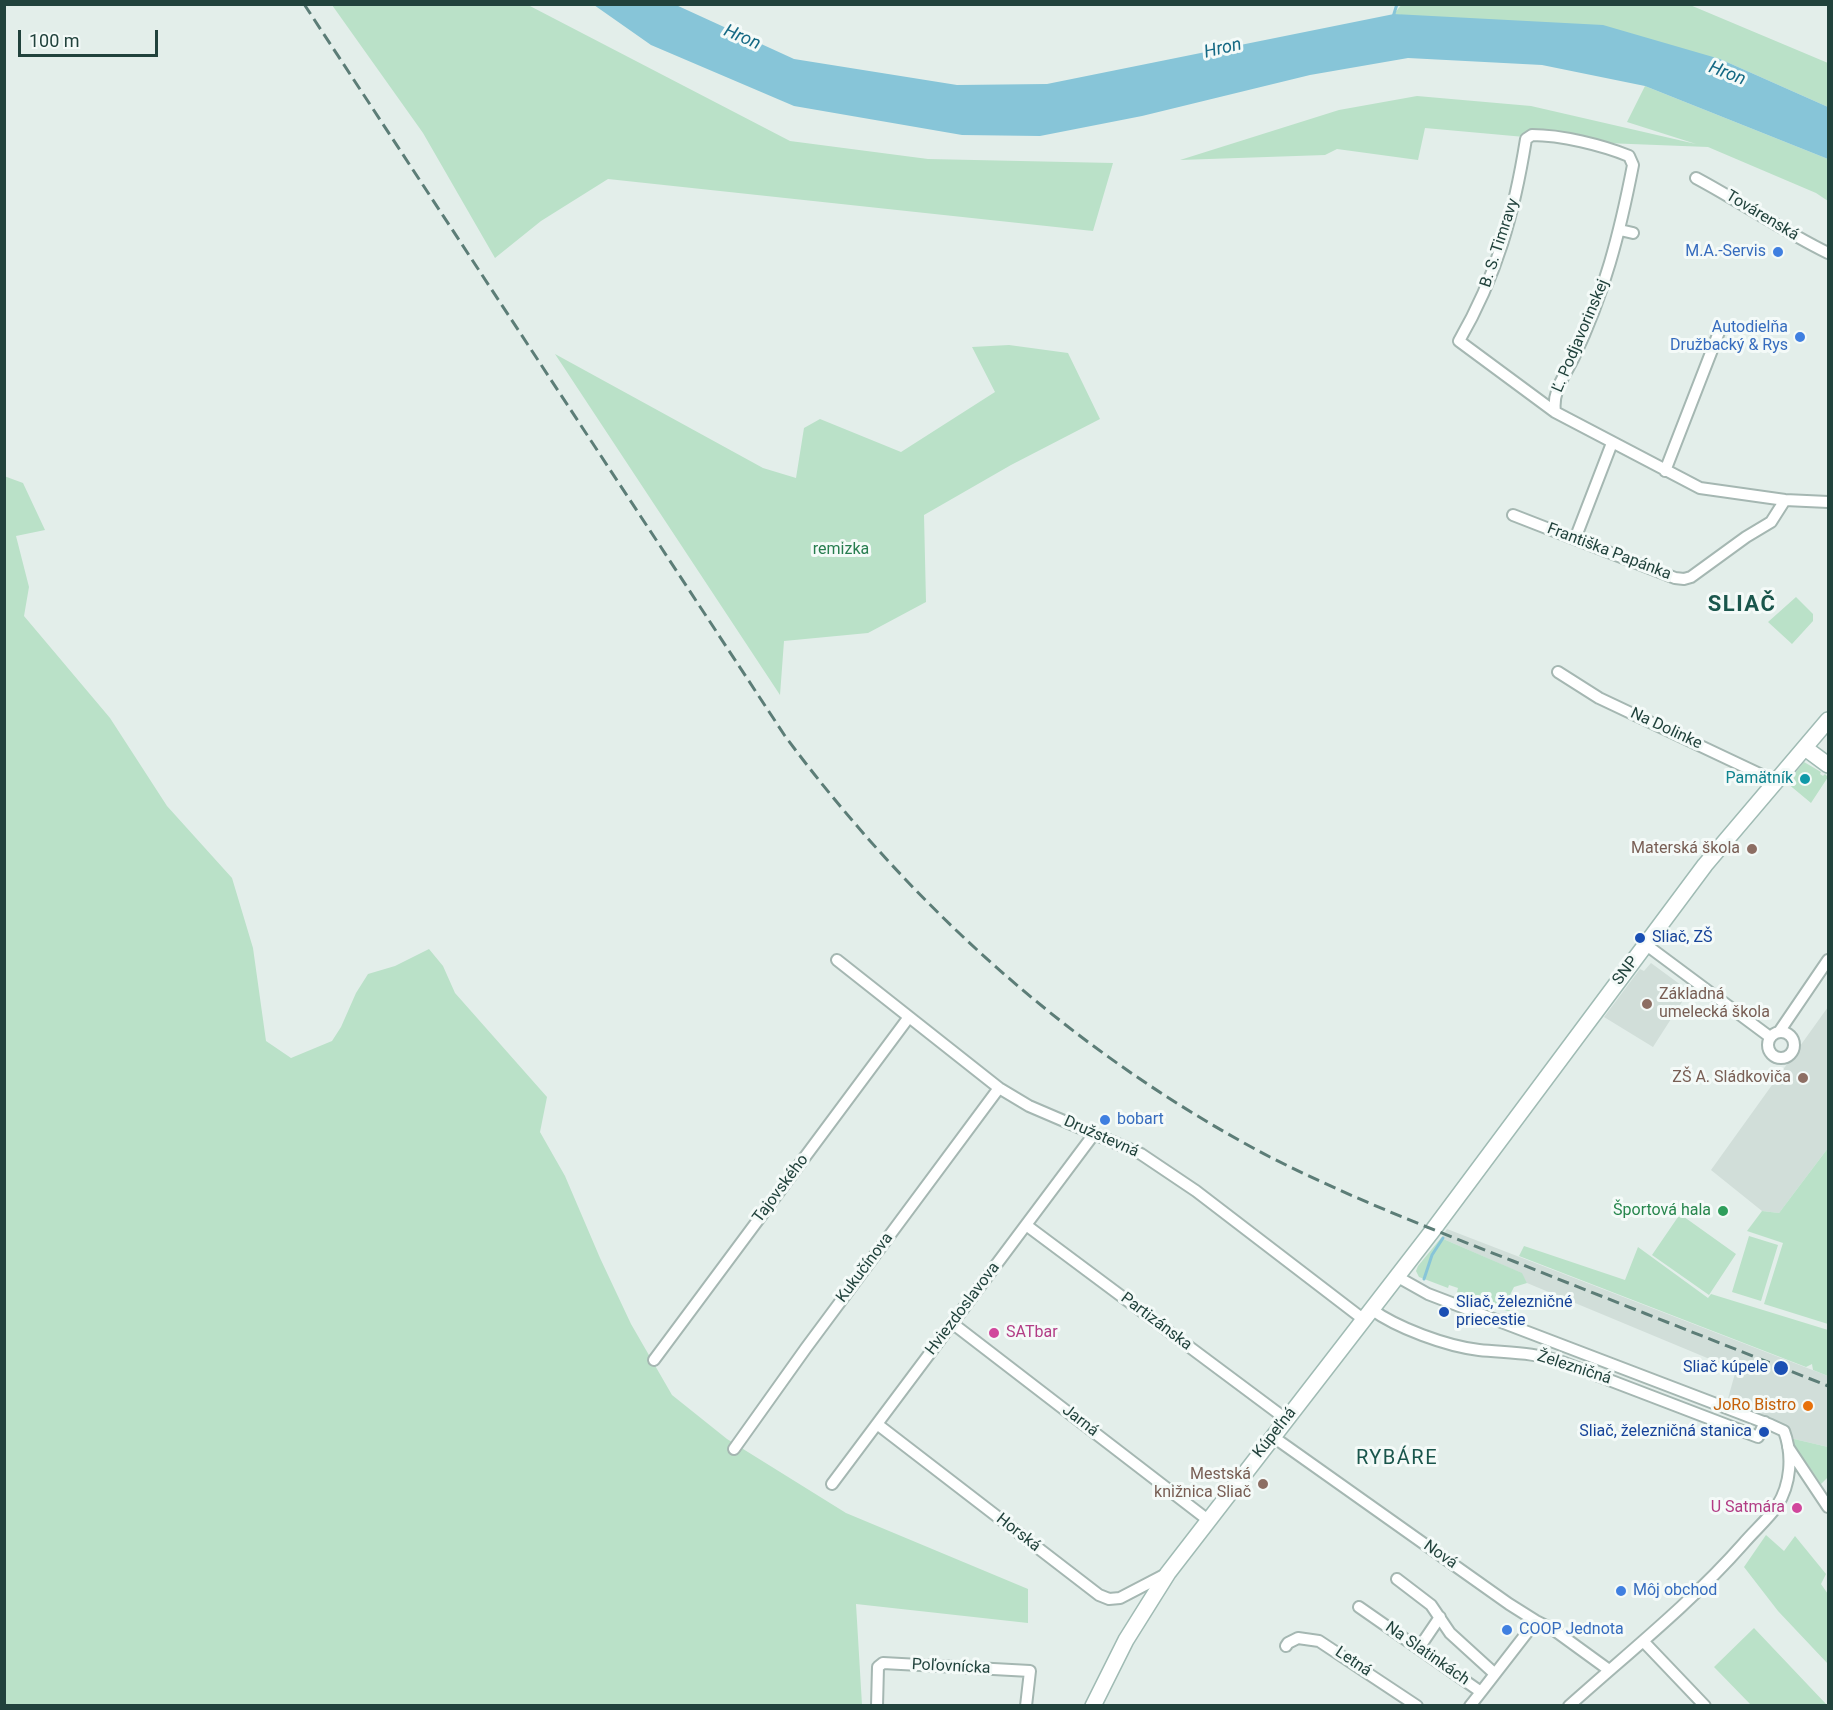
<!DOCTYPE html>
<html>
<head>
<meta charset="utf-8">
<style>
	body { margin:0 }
	#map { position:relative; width:1833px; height:1710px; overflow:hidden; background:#e3eeea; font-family:Roboto,sans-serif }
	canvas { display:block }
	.frame { position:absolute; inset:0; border:6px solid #21423c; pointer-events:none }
	.scale { position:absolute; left:18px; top:30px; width:140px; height:27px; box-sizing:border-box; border:3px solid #21423c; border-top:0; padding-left:8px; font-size:18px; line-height:21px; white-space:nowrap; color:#21423c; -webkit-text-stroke:4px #f4faf8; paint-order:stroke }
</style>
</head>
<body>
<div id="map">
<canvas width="1833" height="1710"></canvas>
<div class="frame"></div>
<div class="scale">100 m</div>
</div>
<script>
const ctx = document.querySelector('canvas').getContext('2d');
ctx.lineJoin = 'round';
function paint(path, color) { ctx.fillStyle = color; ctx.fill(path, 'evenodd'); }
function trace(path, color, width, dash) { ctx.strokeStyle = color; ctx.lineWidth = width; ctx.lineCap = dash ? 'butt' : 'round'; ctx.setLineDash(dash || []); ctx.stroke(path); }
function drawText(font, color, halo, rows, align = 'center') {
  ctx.font = font + ' Roboto,sans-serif'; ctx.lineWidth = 6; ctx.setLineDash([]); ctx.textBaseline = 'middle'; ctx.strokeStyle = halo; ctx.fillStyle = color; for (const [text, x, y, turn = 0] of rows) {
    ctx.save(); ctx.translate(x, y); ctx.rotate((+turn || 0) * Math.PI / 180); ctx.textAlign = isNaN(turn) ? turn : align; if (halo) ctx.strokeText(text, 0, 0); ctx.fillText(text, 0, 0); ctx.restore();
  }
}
paint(new Path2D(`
	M 1651,963 L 1689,991 L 1653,1047 L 1604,1017 L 1640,969 L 1644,971 Z
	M 1828,1007 L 1828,1148 L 1779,1213 L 1762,1211 L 1711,1170 Z
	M 1447,1229 L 1828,1376 L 1828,1447 L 1794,1439 L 1780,1423 L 1727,1402 L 1736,1370 L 1527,1283 L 1521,1273 L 1441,1238 Z`), '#d1ded9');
paint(new Path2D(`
	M 1402,4 L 1690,5 L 1828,63 L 1828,107 L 1720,59 L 1394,14 Z
	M 332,5 L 528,5 L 790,141 L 928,159 L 1113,163 L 1093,231 L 608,179 L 541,221 L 495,258 L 423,133 Z
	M 1645,86 L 1828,159 L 1828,201 L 1816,193 L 1708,147 L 1580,142 L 1425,128 L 1418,160 L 1337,149 L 1325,155 L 1180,160 L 1339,110 L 1417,96 L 1531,106 L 1696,144 L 1627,122 Z
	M 1009,345 L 1068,353 L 1100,419 L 1011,465 L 924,515 L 926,602 L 868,633 L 784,641 L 780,695 L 555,354 L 763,468 L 796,478 L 804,428 L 820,419 L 901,452 L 995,392 L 972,347 Z
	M 4,476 L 23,483 L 45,530 L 16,536 L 29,587 L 24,616 L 110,718 L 167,806 L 232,878 L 253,948 L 266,1041 L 291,1058 L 332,1041 L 341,1027 L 356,993 L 368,974 L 395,966 L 429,949 L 443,966 L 455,993 L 547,1097 L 540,1132 L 565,1176 L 600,1258 L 631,1324 L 672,1395 L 727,1439 L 846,1513 L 1028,1589 L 1028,1623 L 856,1604 L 862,1705 L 5,1705 Z
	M 1796,597 L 1813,614 L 1813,621 L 1792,644 L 1768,622 Z
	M 1804,762 L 1821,772 L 1820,774 L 1823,776 L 1825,774 L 1828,777 L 1811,803 L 1787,783 Z
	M 1828,1148 L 1828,1324 L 1764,1304 L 1783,1243 L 1747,1231 L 1762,1211 L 1779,1213 Z
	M 1680,1214 L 1736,1254 L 1709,1295 L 1652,1255 Z
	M 1749,1236 L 1778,1245 L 1761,1301 L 1732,1292 Z
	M 1441,1238 L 1522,1273 L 1527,1283 L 1514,1287 L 1508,1299 L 1510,1312 L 1457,1292 L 1458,1288 L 1449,1285 L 1448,1288 L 1419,1277 L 1416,1271 L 1418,1266 Z
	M 1524,1246 L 1625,1280 L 1638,1247 L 1708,1298 L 1711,1294 L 1828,1330 L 1828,1376 L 1813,1370 L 1812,1364 L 1806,1367 L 1519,1256 Z
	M 1794,1439 L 1828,1447 L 1828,1477 L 1821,1484 L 1806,1462 L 1791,1448 L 1790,1440 Z
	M 1766,1535 L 1784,1551 L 1795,1536 L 1826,1574 L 1821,1584 L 1828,1594 L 1828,1664 L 1778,1611 L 1744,1567 Z
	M 1754,1628 L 1826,1704 L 1751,1705 L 1714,1667 Z`), '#bae1c8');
paint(new Path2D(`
	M 594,5 L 676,5 L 794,59 L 957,85 L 1047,84 L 1394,14 L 1603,25 L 1720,59 L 1828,107 L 1828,159 L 1645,86 L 1542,65 L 1408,58 L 1310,75 L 1142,116 L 1040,136 L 962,135 L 794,106 L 651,45 Z`), '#87c5d8');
trace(new Path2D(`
	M 1393,17 L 1397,4
	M 1424,1279 L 1432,1255 L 1443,1238`), '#87c5d8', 3);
const street = new Path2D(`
	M 1696,178 C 1741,202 1783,231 1828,253
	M 1620,230 L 1633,233
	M 1555,412 C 1552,390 1565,376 1574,357 C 1604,295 1620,232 1633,165 L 1629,156 C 1602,145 1561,135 1532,135 L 1526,139 C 1514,214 1497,275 1459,341 L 1555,412 L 1700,488 L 1785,500 L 1828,502
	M 1665,471 L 1719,332
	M 1513,515 L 1675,578 L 1684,579 L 1691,577 L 1746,537 L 1771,522 L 1785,500
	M 1575,539 L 1612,443
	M 1558,672 L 1599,698 L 1764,776 L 1775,784
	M 1645,944 L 1770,1037
	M 837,960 L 999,1088 L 1029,1106 L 1141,1154 L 1196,1191 L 1363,1319
	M 1779,1032 L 1828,960
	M1768 1045a13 13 0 1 1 26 0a13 13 0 1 1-26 0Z
	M 1026,1225 L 1286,1419
	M 1396,1276 L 1428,1294 L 1771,1425 L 1784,1431 C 1793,1455 1791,1484 1777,1506 C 1768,1519 1754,1531 1743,1544 C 1691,1603 1628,1653 1569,1706
	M 1371,1309 C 1397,1328 1446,1346 1479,1350 C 1507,1353 1534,1352 1562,1362 L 1758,1437 L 1765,1422
	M 952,1323 L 1208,1520
	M 654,1360 L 909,1017
	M 877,1424 L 1099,1595 L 1109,1599 L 1120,1598 L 1168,1573
	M 1272,1436 L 1509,1604 L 1536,1621 L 1554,1630 L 1609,1670
	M 1788,1447 L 1828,1507
	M 734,1449 L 806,1348 L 999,1088
	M 832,1484 L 1094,1134
	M 1397,1579 L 1431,1605 L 1450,1633 L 1495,1674
	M 1359,1607 L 1481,1692 L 1536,1621
	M 1643,1641 L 1705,1706
	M 1286,1646 L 1288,1643 L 1298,1638 L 1319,1641 L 1417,1706
	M 1419,1648 L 1440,1617
	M 877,1706 L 878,1667 L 883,1663 L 1030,1671 L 1026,1706
	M 1470,1706 L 1481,1692`);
const secondary = new Path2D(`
	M 1805,748 L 1828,765
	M 1093,1706 L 1126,1640 L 1168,1573 L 1433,1230 L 1705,865 L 1828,720`);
trace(street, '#a5b7b2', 14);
trace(secondary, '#a0bbb4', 18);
trace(street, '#fff', 10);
trace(secondary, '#fff', 15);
trace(new Path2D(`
	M 304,4 L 785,736 C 914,910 1078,1056 1270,1157 C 1349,1197 1431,1229 1513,1261 C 1618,1303 1723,1344 1828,1386`), '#5c7d77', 3, [12, 6]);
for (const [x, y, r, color] of [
	[1778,252,6,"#3f7fe0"],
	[1800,337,6,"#3f7fe0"],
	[1805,779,6,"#0f9aa8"],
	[1752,849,6,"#8d6e63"],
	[1640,938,6,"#1a4fb4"],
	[1647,1004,6,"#8d6e63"],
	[1803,1078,6,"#8d6e63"],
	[1105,1120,6,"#3f7fe0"],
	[1723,1211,6,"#2e9e5b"],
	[1444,1312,6,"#1a4fb4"],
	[994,1333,6,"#d1479c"],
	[1781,1368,8,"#1a4fb4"],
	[1808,1406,6,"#e8710a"],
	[1764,1432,6,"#1a4fb4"],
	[1263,1484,6,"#8d6e63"],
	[1797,1508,6,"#d1479c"],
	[1621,1591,6,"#3f7fe0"],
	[1507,1630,6,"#3f7fe0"]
]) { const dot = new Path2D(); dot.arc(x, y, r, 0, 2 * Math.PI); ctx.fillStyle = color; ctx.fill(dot); trace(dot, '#f4faf8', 2); }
drawText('16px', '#21423c', '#f4faf8', [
	["Továrenská",1762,216,31],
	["B. S. Timravy",1500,243,-72],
	["Ľ. Podjavorinskej",1581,336,-67],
	["Františka Papánka",1609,552,21],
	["Na Dolinke",1666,729,25],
	["SNP",1626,971,-53],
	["Družstevná",1101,1137,24],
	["Tajovského",781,1189,-53],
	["Kukučínova",865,1268,-53],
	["Hviezdoslavova",963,1309,-53],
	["Partizánska",1156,1322,37],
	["Železničná",1574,1368,18],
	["Jarná",1080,1421,38],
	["Kúpeľná",1275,1433,-52],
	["Horská",1018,1533,38],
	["Nová",1440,1555,35],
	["Na Slatinkách",1427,1654,35],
	["Letná",1353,1662,34],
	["Poľovnícka",951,1667,3]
]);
drawText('16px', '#366cbe', '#f4faf8', [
	["M.A.-Servis",1766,252,"right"],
	["Autodielňa",1788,328,"right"],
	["Družbacký & Rys",1788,346,"right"],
	["bobart",1117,1120],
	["Môj obchod",1633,1591],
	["COOP Jednota",1519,1630]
], 'left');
drawText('16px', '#277d4f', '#f4faf8', [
	["remizka",841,550]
]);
drawText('16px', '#0d838f', '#f4faf8', [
	["Pamätník",1793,779]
], 'right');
drawText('16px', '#785e54', '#f4faf8', [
	["Materská škola",1740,849],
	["Základná",1659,995,"left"],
	["umelecká škola",1659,1013,"left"],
	["ZŠ A. Sládkoviča",1791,1078],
	["Mestská",1251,1475],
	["knižnica Sliač",1251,1493]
], 'right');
drawText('16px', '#164399', '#f4faf8', [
	["Sliač, ZŠ",1652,938],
	["Sliač, železničné",1456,1303],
	["priecestie",1456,1321],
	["Sliač kúpele",1768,1368,"right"],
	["Sliač, železničná stanica",1752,1432,"right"]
], 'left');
drawText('16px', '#27864d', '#f4faf8', [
	["Športová hala",1711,1211]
], 'right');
drawText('16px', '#b23c85', '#f4faf8', [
	["SATbar",1006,1333],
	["U Satmára",1785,1508,"right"]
], 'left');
drawText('16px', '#c56008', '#f4faf8', [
	["JoRo Bistro",1796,1406]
], 'right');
drawText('italic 18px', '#156984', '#f4faf8', [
	["Hron",742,38,23],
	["Hron",1223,49,-13],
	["Hron",1727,74,21]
]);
ctx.letterSpacing = '1.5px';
drawText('20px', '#1a564c', '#f4faf8', [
	["RYBÁRE",1397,1459]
]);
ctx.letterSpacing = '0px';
ctx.letterSpacing = '1.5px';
drawText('bold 22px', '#1a564c', '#f4faf8', [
	["SLIAČ",1742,605]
]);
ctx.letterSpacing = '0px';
</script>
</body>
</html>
